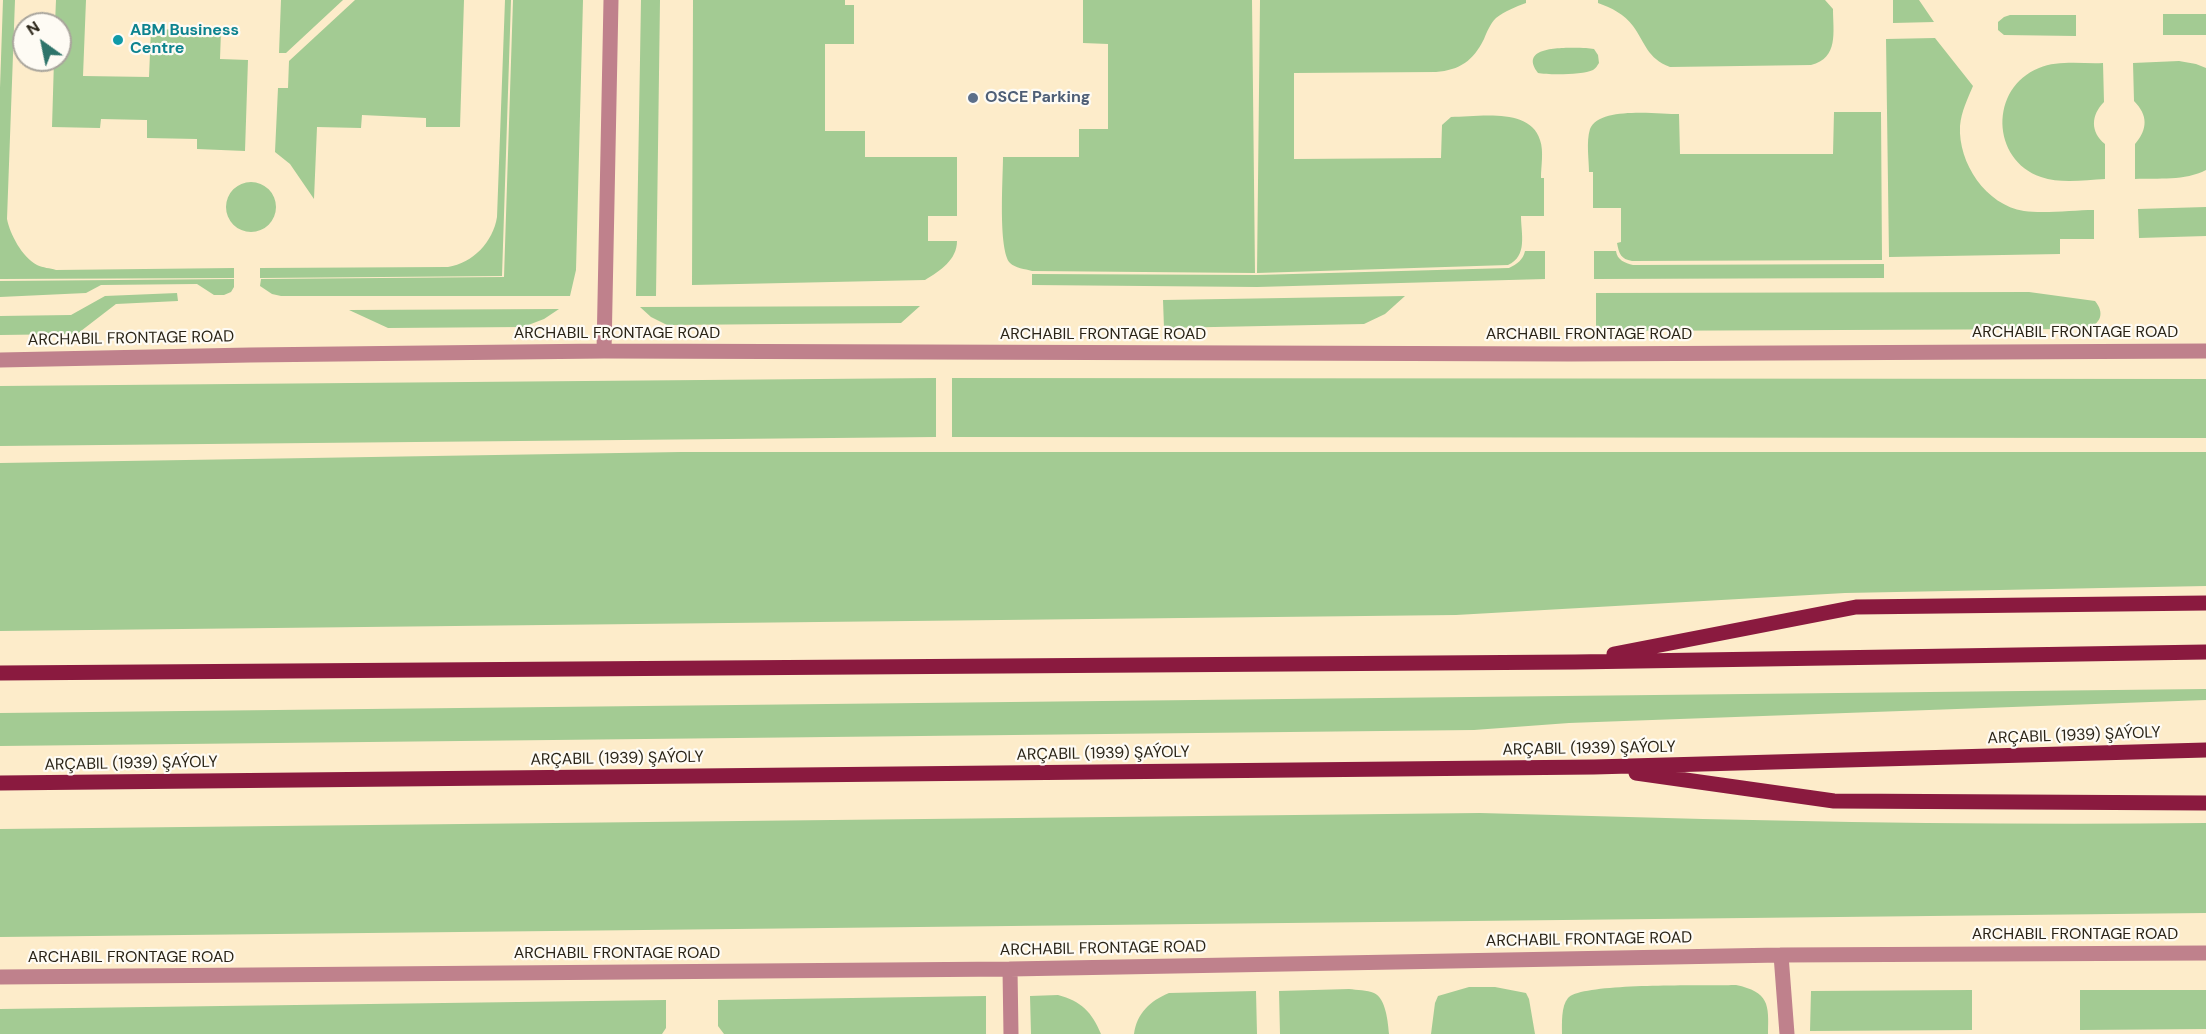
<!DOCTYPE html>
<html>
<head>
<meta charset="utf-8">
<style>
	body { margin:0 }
	#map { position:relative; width:2206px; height:1034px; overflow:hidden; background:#fdecca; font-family:"DM Sans",sans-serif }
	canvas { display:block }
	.north { position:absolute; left:12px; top:12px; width:60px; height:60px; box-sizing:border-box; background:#fefbf4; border:2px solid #a9a59c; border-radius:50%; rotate:327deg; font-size:16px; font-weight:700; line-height:24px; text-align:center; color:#2a2417 }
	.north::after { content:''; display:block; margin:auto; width:21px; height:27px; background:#2e746a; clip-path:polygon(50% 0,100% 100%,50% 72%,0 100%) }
</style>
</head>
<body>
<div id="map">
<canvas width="2206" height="1034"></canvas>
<div class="north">N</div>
</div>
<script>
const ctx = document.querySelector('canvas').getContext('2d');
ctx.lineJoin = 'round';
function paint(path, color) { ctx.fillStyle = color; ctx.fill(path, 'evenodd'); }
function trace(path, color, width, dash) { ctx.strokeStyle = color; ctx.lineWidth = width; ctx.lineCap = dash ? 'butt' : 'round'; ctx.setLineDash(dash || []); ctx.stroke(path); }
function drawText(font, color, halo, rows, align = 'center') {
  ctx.font = font + ' "DM Sans",sans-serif'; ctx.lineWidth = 4.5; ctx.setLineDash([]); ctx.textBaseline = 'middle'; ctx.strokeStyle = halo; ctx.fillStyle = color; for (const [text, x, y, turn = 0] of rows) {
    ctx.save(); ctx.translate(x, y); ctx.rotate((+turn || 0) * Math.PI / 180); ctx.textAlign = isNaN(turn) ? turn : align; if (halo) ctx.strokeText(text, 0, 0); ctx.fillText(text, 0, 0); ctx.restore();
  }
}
paint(new Path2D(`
	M 3,0 L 15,0 L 7,219 C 10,234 22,257 37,265 C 43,268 50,268 56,270 L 234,268 L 234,278 L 0,279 L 0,88 Z
	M 56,0 L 86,0 L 83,76 L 149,77 L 151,29 L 221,31 L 220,59 L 248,60 L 245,151 L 197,149 L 197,139 L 147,138 L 147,120 L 101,119 L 100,128 L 52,127 L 54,60 L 60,60 L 60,24 L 55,24 Z
	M 281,0 L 343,0 L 286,53 L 279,53 Z
	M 355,0 L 464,0 L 460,127 L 426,127 L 426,118 L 362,115 L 361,128 L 317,127 L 314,199 L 290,164 L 275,152 L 278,88 L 288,88 L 289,61 Z
	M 505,0 L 511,0 L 502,276 L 260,278 L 260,268 L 448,267 C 473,263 493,242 497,217 Z
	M 513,0 L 583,0 L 576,270 L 570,296 L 281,296 L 272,294 L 260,286 L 261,279 L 504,277 Z
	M 641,0 L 660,0 L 656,296 L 636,296 Z
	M 693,0 L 845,0 L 845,5 L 854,5 L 854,44 L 825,44 L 825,131 L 865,131 L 865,157 L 957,157 L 957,216 L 928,216 L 928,241 L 957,241 C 957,260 940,271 925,280 L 692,285 Z
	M 1083,0 L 1252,0 L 1255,273 L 1032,271 C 1025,269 1015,268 1010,263 C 998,250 1003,177 1003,157 L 1079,157 L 1079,129 L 1108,129 L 1108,44 L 1083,43 Z
	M 1260,0 L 1526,0 L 1526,3 C 1515,7 1505,11 1496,18 C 1490,24 1487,32 1484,39 C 1473,61 1460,70 1436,72 L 1294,73 L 1294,159 L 1441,158 L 1442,125 L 1451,117 C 1478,117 1530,107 1540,140 C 1544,151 1541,166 1541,178 L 1544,178 L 1544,216 L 1521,216 C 1521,234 1528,256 1508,265 L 1257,273 Z
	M 1598,0 L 1825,0 L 1833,9 C 1833,32 1839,58 1811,65 L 1670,67 C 1647,58 1646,44 1633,26 C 1624,14 1612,8 1598,3 Z
	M 1893,0 L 1919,0 L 1934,22 L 1893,23 Z
	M 2163,14 L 2206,14 L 2206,35 L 2163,35 Z
	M 2010,15 L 2076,15 L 2076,36 L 2004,35 L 1998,30 L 1998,22 L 2004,17 Z
	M 1935,38 L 1973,86 C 1968,98 1961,112 1960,126 C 1958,163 1986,205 2024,211 C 2044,214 2074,210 2094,210 L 2094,239 L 2060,239 L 2060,254 L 1889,257 L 1886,39 Z
	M 1586,48 L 1594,49 L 1598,55 L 1599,63 C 1597,66 1596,68 1593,70 C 1583,75 1548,75 1538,73 C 1516,44 1571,48 1586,48 Z
	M 2179,61 L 2196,64 L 2206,68 L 2206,170 C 2185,181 2158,178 2135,179 L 2135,144 C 2148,129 2148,115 2134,101 L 2133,63 Z
	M 2103,63 L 2104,102 C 2091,115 2090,132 2105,144 L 2105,179 C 2085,180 2061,184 2041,177 C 1991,160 1989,88 2039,68 C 2058,60 2083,64 2103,63 Z
	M 1834,112 L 1881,112 L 1882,260 L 1632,261 C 1621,259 1619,254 1617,243 L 1621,242 L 1621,208 L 1593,208 L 1593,172 L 1589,172 C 1589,159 1586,142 1590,129 C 1599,106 1658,114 1679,114 L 1680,154 L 1833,154 Z
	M226 207a25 25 0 1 1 50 0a25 25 0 1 1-50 0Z
	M 2206,207 L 2206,236 L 2139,238 L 2138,209 Z
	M 1525,251 L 1545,251 L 1545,279 L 1257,287 L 1032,285 L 1032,274 L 1257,275 L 1509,268 C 1517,264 1523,260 1525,251 Z
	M 1594,251 L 1616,251 C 1617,260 1625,263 1633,265 L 1884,264 L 1884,278 L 1594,279 Z
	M 234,279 L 234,287 L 231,292 L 224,295 L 214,295 L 197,284 L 101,285 L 86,293 L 0,297 L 0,281 Z
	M 2029,292 L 2095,301 C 2105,313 2101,324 2086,329 L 1596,331 L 1596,293 Z
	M 177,293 L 178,301 L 116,304 L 77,334 L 0,335 L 0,316 L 71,315 L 105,296 Z
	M 1405,296 L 1385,314 L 1364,324 L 1164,328 L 1163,300 Z
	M 920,306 L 901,323 L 667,325 L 651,317 L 640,307 Z
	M 559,309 L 544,319 L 523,327 L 388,328 L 349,310 Z
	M 936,378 L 936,437 L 0,446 L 0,386 Z
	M 952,378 L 2206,379 L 2206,438 L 952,437 Z
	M 681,452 L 2206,452 L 2206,586 L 1845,593 L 1456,615 L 0,631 L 0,463 Z
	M 2206,689 L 2206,700 L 1569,723 L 1474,730 L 0,746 L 0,713 Z
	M 1480,813 C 1722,820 1964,826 2206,823 L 2206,913 L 0,937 L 0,829 Z
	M 1736,985 C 1769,992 1769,1004 1768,1034 L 1562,1034 C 1562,1024 1561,1006 1568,998 C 1581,982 1710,986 1736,985 Z
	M 1469,987 L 1495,987 L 1526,993 L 1529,999 L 1535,1034 L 1431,1034 L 1435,1003 L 1438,996 Z
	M 1349,989 C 1357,990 1367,990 1374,993 C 1386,998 1388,1023 1389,1034 L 1280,1034 L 1279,991 Z
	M 1972,990 L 1972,1030 L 1810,1031 L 1811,991 Z
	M 2080,990 L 2206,990 L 2206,1029 L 2080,1030 Z
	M 1256,991 L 1257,1034 L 1134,1034 C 1137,1013 1150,1001 1169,993 Z
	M 1058,995 C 1081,1001 1092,1012 1101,1034 L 1031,1034 L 1030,996 Z
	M 986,996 L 986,1034 L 724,1034 L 718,1026 L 718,1000 Z
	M 666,1000 L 666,1028 L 662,1034 L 0,1034 L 0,1009 Z`), '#a3cb93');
trace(new Path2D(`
	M 604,351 L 611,0
	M 0,360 L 250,355 L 604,351 L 1570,354 L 2206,351
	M 1781,955 L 1787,1034
	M 1010,969 L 1011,1034
	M 0,977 L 1010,969 L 1781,955 L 2206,953`), '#bf818c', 15);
trace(new Path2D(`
	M 1614,654 L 1856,607 L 2206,603
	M 0,673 L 1575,662 L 2206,652
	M 1636,773 L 1834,801 L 2206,803
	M 0,783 L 1594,767 L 2206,750`), '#8a1a3f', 15);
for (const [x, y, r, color] of [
	[118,40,6,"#0f9aa8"],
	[973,98,6,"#5c6f8a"]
]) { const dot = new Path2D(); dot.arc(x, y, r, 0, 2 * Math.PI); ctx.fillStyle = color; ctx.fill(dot); trace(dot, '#fefbf4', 2); }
drawText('bold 16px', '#0d838f', '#fefbf4', [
	["ABM Business",130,31],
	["Centre",130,49]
], 'left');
drawText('bold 16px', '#4e5e75', '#fefbf4', [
	["OSCE Parking",985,98]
], 'left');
drawText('16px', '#2a2417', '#fefbf4', [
	["ARCHABIL FRONTAGE ROAD",2075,333],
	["ARCHABIL FRONTAGE ROAD",617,334],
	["ARCHABIL FRONTAGE ROAD",1103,335],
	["ARCHABIL FRONTAGE ROAD",1589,335],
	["ARCHABIL FRONTAGE ROAD",131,339,-1],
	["ARÇABIL (1939) ŞAÝOLY",2074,736,-2],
	["ARÇABIL (1939) ŞAÝOLY",1589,749,-1],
	["ARÇABIL (1939) ŞAÝOLY",1103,754,-1],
	["ARÇABIL (1939) ŞAÝOLY",617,759,-1],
	["ARÇABIL (1939) ŞAÝOLY",131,764,-1],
	["ARCHABIL FRONTAGE ROAD",2075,935],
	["ARCHABIL FRONTAGE ROAD",1589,940,-1],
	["ARCHABIL FRONTAGE ROAD",1103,949,-1],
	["ARCHABIL FRONTAGE ROAD",617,954],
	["ARCHABIL FRONTAGE ROAD",131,958]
]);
</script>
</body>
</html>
